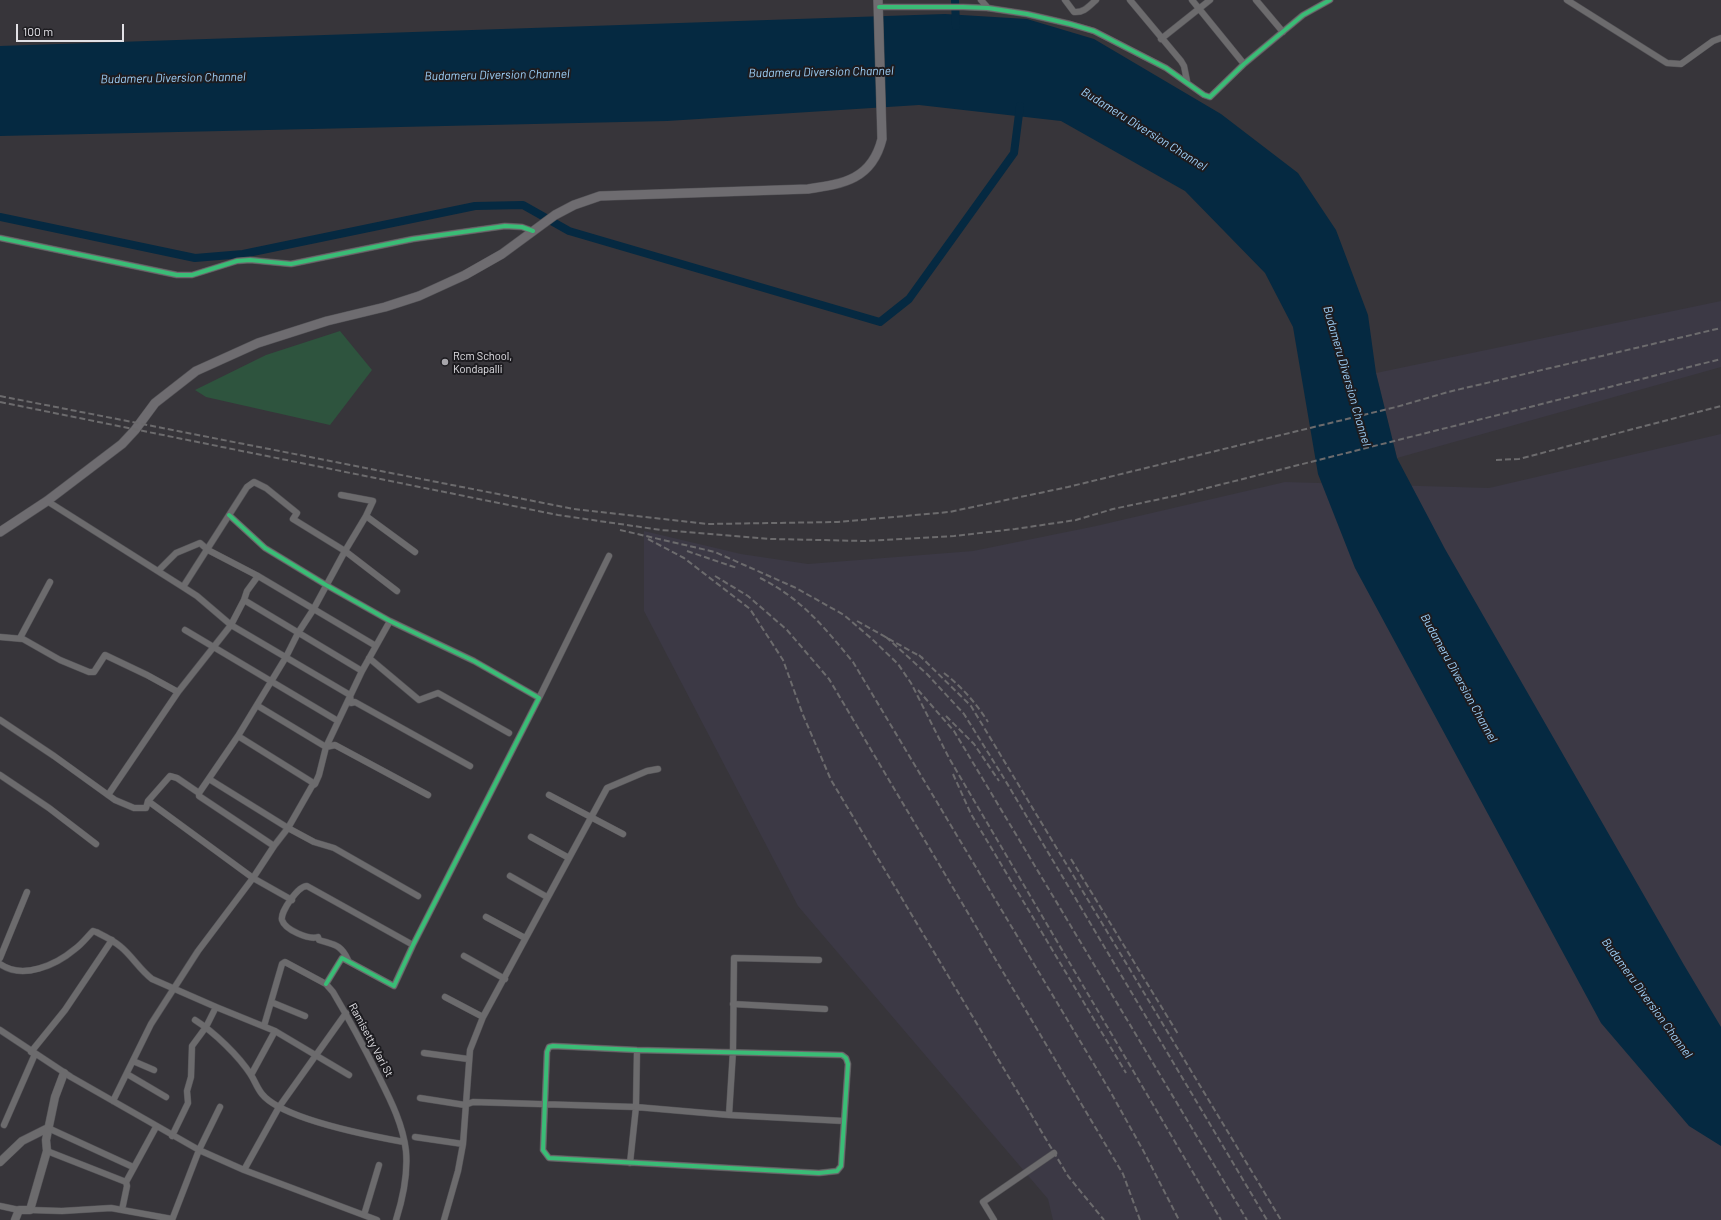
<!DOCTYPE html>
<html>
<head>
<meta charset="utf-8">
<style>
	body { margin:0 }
	#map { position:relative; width:1721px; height:1220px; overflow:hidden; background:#37353a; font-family:Barlow,sans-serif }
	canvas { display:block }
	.scale { position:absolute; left:16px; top:24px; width:108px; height:18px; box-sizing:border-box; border:2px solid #e2e1e6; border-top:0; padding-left:5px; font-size:12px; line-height:14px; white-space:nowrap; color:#e2e1e6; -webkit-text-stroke:3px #1d1c20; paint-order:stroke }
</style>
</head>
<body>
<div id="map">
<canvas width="1721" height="1220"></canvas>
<div class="scale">100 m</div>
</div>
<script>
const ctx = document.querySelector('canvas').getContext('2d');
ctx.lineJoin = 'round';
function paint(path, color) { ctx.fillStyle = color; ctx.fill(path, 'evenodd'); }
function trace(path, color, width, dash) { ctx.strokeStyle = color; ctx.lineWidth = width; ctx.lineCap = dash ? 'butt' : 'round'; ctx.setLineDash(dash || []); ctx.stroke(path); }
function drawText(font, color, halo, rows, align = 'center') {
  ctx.font = font + ' Barlow,sans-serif'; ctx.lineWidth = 4; ctx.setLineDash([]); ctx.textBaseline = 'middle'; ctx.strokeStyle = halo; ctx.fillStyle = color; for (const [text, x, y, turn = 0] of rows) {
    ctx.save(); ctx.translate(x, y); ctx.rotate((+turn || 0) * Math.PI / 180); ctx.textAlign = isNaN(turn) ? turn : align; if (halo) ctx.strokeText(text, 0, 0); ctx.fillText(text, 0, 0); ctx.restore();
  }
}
paint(new Path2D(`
	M 1721,301 L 1721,367 L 1397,458 L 1376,373 Z
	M 1721,434 L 1721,1220 L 1053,1220 L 1048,1199 L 798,906 L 644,611 L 644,531 L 741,554 L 808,564 L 973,551 L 1096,526 L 1285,482 L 1489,488 Z`), '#3c3945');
paint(new Path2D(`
	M 340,331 L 372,370 L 330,425 L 206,397 L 195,390 L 266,355 Z`), '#2e543e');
paint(new Path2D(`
	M 945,14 L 1027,19 L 1094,39 L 1221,114 L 1298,173 L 1336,230 L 1368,315 L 1376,373 L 1397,458 L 1445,549 L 1684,965 L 1721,1027 L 1721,1146 L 1689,1126 L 1601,1023 L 1355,568 L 1318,474 L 1293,327 L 1265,273 L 1185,191 L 1061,121 L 919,105 L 667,121 L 0,136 L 0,46 Z`), '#052941');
trace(new Path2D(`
	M 955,0 L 956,26
	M 0,217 L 195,258 L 243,254 L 475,206 L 523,205 L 569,231 L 880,322 L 909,299 L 1014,153 L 1020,106`), '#052941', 8);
const minor = new Path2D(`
	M 981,0 L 988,8
	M 1065,0 L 1074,12 C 1084,13 1089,6 1096,0
	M 1130,0 L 1181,61 L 1184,66 L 1187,81
	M 1192,0 L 1244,64
	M 1256,0 L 1283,32
	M 1567,0 L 1667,63 L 1681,64 L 1713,41 L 1721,38
	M 879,7 L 963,7 L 988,8 L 1027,14 L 1070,24 L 1094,31 L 1166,68 L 1204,95 L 1210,97 L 1244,64 L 1303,15 L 1330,0
	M 1161,39 L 1210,0
	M 0,238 L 177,275 L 192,275 L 237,261 L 250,260 L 291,264 L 413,239 L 505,226 L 522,227 L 533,231
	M 341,495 L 373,501 L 366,516
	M 47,501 L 183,587 L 197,596 L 231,625 L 350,695 L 351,703 L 355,702 L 470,766
	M 229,515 L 265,548 L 326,585 L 390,621 L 474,661 L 539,698 L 413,945 L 394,986 L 342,958 L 326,984
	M 158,571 L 176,553 L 200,543 L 208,550 L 258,576 L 376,646
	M 258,576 L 247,591 L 244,600 L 362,671
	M 183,587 L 247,487 L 254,482 L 266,488 L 297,513 L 293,519 L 345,551 L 397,591
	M 185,630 L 338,721
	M 0,637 L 23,639 L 60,660 L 89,672 L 94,672 L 105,655 L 147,675 L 178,692
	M 20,638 L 50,582
	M 369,658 L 419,700 L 438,693 L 509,733
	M 539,698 L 609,556
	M 258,706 L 326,747 L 335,745 L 428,795
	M 0,720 L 54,756 L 115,800 L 134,808 L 146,808 L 148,801 L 170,776 L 177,778 L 199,793
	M 238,736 L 199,793 L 199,796 L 274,846
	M 0,775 L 49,808 L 96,844
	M 209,779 L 288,828 L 314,842 L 334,848 L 418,896
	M 315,784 L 238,736 L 286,657 L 298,633 L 313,610 L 345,551 L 366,516 L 415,552
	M 108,795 L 178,692 L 231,625 L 244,600
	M 549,795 L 623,834
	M 148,801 L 253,878 L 292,900
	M 531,837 L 569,858
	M 510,876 L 547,897
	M 486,917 L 525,938
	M 464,956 L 505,979
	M 0,958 L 27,892
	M 348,960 C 341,944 334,945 319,940 L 318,937 C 309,940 285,930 282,920 C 280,912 298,886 307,886 L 413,945
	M 0,964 C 23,980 56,965 75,949 C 82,944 87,937 93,931 L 96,932 C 104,936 113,940 121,947 C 132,956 140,970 152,979 L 216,1007 L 275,1031 L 349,1075
	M 445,997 L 483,1017
	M 271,1002 L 305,1016
	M 733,1004 L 825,1009
	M 195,1020 C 214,1032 239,1056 251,1075 C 255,1081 257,1088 262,1094 C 282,1119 371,1136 404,1142
	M 264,1026 L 282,964 L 285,962 L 326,984 L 333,992 C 349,1019 364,1047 378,1075 C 390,1099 403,1124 406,1151 C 408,1174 403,1198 396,1220
	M 0,1030 L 71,1077 L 199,1150 L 244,1170 L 377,1220
	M 553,1046 L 637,1050 L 842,1055 L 846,1058 L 848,1064 L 841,1166 L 837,1171 L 819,1173 L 549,1158 L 543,1150 L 547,1052 L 549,1047 Z
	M 31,1052 L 65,1010 L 112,940
	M 424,1053 L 468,1059
	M 133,1061 L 154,1070
	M 127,1074 L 166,1097
	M 251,1075 L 275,1031
	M 420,1098 L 465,1105 L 473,1102 L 636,1107 L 729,1115 L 844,1121
	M 113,1101 L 151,1024 L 198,951 L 253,878 L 274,846 L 288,828 L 312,786 L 315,784 L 319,775 L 326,747 L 362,671 L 390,621
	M 729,1115 L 733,1051 L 734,958 L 819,960
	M 4,1125 L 35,1054
	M 48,1128 L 133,1167
	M 172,1136 L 188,1103 L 187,1091 L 191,1077 L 192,1046 L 206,1027 L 216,1007
	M 415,1137 L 463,1144
	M 47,1151 L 126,1182
	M 630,1163 L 636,1107 L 637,1050
	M 244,1170 L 279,1107 L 346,1013
	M 0,1206 L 19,1210
	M 30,1210 L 62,1211 L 111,1208 L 172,1219
	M 122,1210 L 127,1186 L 126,1182 L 156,1127
	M 364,1215 L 379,1165
	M 172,1220 L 199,1150 L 220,1107
	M 444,1220 L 458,1171 L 463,1144 L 470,1050 L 483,1017 L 607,788 L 647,771 L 658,769
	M 994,1220 L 983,1202 L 1054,1153`);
const tertiary = new Path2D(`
	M 0,1162 L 22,1141 L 48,1128
	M 15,1220 L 19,1210 L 30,1210 L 47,1151 L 46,1140 L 55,1097 L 64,1073`);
const secondary = new Path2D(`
	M 0,532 L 47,501 L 122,444 L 135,430 L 155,403 L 196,371 L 258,343 L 327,321 L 385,307 L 419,296 L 465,275 L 502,254 L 555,215 L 574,205 L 600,196 L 808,189 C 844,184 872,179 882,139 L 878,0`);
trace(minor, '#525155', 7);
trace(tertiary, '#525155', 9);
trace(secondary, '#525155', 10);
trace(minor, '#6c6b6d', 6);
trace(tertiary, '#6c6b6d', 8);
trace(secondary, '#6e6c70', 9);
trace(new Path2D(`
	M 0,396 L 574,509 L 708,524 L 838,522 L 949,512 L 1068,487 L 1396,407 L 1448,392 L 1721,328
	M 0,402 L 558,515 L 661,530 L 771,539 L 866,541 L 954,536 L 1015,529 L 1076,520 L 1113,509 L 1179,495 L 1721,359
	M 1496,460 L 1519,459 L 1721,406
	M 620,530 L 715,552 L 796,588 L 844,615 L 872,639 L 898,664 L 911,683 L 949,758 L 1221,1220
	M 648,539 L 684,558 L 750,609 L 783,660 L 803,715 L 831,780 L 1068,1176 L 1104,1220
	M 687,551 L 737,568
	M 715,576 L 748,596 L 787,630 L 829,679 L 1123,1174 L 1140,1220
	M 760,578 C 801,598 825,628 853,662 L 1110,1091 L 1144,1152 L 1179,1220
	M 857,621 L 923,658
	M 886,637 L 927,674 L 964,714 L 1002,775 L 1267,1220
	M 919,655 L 971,706 L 1281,1220
	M 944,673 C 962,687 976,703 988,722
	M 918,690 L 954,731 L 1247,1220
	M 946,716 L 974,744 L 999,781
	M 953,774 L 971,814 L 1126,1073
	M 1071,859 L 1178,1034`), '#6c6b6d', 2, [6, 3]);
trace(new Path2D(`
	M 879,7 L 963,7 L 988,8 L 1027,14 L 1070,24 L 1094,31 L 1166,68 L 1204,95 L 1210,97 L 1244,64 L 1303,15 L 1330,0
	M 0,238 L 177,275 L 192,275 L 237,261 L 250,260 L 291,264 L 413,239 L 505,226 L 522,227 L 533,231
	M 229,515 L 265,548 L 326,585 L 390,621 L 474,661 L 539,698 L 413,945 L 394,986 L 342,958 L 326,984
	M 553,1046 L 637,1050 L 842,1055 L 846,1058 L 848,1064 L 841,1166 L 837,1171 L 819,1173 L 549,1158 L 543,1150 L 547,1052 L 549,1047 Z`), '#3abd76', 4);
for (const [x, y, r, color] of [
	[445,362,4,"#a6a5aa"]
]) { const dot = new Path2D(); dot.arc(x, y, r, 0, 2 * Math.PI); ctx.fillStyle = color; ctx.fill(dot); trace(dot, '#1d1c20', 1.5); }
drawText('11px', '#e2e1e6', '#1d1c20', [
	["Rcm School,",453,356],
	["Kondapalli",453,369]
], 'left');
drawText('11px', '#e2e1e6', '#1d1c20', [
	["Ramisetty Vari St",371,1040,62]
]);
drawText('italic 12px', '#9fd1f9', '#1d1c20', [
	["Budameru Diversion Channel",821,72,-1],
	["Budameru Diversion Channel",497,75,-1],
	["Budameru Diversion Channel",173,78,-1],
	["Budameru Diversion Channel",1144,129,32],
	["Budameru Diversion Channel",1347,376,74],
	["Budameru Diversion Channel",1459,678,61],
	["Budameru Diversion Channel",1647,998,54]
]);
</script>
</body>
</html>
